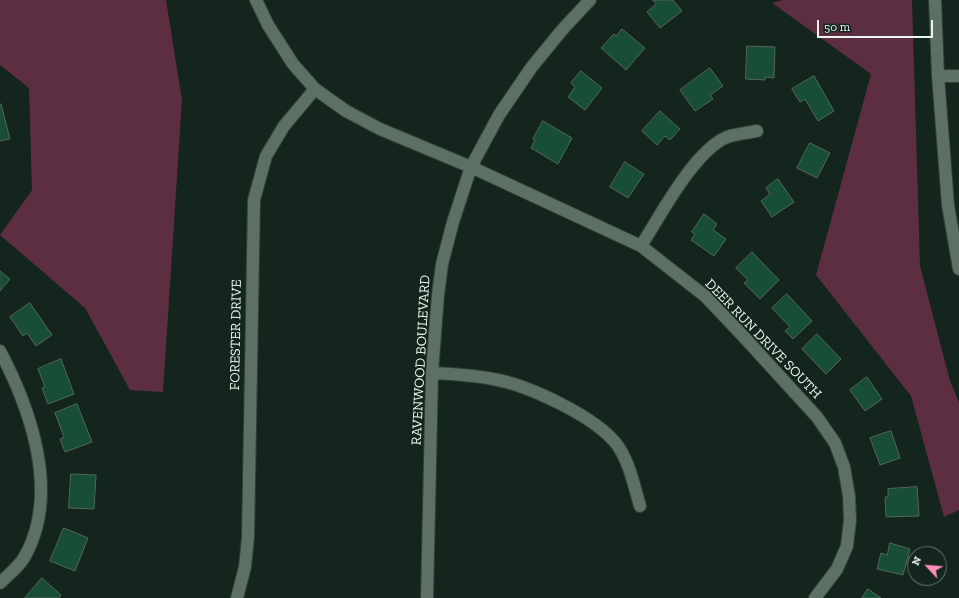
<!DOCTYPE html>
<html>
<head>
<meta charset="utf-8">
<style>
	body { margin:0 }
	#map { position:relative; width:959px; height:598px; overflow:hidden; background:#13251c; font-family:"Zilla Slab",serif }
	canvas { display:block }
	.north { position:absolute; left:907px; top:546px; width:40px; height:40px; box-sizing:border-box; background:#13251c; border:1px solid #697870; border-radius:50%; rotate:296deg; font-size:11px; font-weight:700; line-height:16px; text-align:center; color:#eaf5ef }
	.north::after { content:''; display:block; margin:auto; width:14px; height:18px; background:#fe8ebb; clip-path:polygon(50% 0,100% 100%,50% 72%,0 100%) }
	.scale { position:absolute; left:817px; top:20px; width:116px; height:18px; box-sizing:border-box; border:2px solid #eaf5ef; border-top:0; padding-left:5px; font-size:12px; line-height:14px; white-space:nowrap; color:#eaf5ef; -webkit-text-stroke:3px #13251c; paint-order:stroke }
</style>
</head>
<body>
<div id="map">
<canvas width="959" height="598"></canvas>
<div class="north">N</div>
<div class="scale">50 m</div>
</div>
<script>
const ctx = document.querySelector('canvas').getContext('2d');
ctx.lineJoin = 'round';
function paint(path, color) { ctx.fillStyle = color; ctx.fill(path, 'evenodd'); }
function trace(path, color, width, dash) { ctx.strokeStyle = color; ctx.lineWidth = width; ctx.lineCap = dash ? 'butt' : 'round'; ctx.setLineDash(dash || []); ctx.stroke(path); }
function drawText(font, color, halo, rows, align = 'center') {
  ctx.font = font + ' "Zilla Slab",serif'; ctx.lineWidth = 3; ctx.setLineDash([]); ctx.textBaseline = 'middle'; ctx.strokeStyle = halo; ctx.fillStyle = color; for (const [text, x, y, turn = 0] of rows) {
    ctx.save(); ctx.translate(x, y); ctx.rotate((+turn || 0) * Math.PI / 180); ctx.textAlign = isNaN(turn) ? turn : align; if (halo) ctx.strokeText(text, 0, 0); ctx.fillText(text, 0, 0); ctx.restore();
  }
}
paint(new Path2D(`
	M 0,0 L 166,0 L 182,100 L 163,392 L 130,390 L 85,308 L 0,235 L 32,190 L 29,88 L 0,65 Z
	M 783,0 L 912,0 L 920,266 L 950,381 L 959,402 L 959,510 L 944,517 L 911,396 L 816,275 L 871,74 L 772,3 Z`), '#5d2e41');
const building = new Path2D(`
	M 653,0 L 673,0 L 682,11 L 660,28 L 647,12 L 656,4 Z
	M 622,29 L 645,48 L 626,70 L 601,48 L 614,34 L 616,36 Z
	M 747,46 L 775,47 L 774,78 L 765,77 L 765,80 L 746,79 Z
	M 710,68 L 723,86 L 710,95 L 713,99 L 695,111 L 680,90 Z
	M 581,71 L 602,88 L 585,110 L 568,97 L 575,87 L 571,83 Z
	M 814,76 L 834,111 L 818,121 L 805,99 L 800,102 L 792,89 Z
	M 0,104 L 1,104 L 10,139 L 0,141 Z
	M 660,111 L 680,129 L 670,140 L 665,136 L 657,145 L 642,131 Z
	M 543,121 L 572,138 L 558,164 L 531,148 L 535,140 L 533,139 Z
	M 810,143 L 830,153 L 817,178 L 797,168 Z
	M 625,162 L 644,174 L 628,198 L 610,187 Z
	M 778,179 L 794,202 L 772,217 L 761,201 L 770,194 L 766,188 Z
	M 704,214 L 717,224 L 713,230 L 726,239 L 714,256 L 691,240 L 695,234 L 692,232 Z
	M 752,252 L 779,280 L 760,299 L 744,283 L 748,280 L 736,268 Z
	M 0,271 L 10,279 L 0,291 Z
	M 787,294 L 812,321 L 793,339 L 785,331 L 790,327 L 772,308 Z
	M 30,303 L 52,335 L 36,346 L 27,333 L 23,336 L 10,317 Z
	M 817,334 L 841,359 L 826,374 L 802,349 Z
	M 61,359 L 74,394 L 48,404 L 42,388 L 45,387 L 38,369 Z
	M 867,377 L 882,399 L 865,411 L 850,390 Z
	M 77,404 L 92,442 L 65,452 L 60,439 L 64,437 L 55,413 Z
	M 891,431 L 900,458 L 880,465 L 870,438 Z
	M 71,474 L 96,475 L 94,509 L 69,508 Z
	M 917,487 L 919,516 L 886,517 L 885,497 L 888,497 L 888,489 Z
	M 64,528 L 88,538 L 75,571 L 50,561 Z
	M 890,543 L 910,549 L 903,575 L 877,569 L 881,553 L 887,555 Z
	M 42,578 L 61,595 L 59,598 L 25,598 Z
	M 868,589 L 881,598 L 862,598 Z`);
paint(building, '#184d36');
trace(building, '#53675c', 1);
const minor = new Path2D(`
	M 256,0 L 268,25 L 293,64 L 315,89 L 346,111 L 380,129 L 471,167 L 641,246 L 705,296 L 743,336 L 817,417 L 835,443 L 844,467 L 849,496 L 850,520 L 847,546 L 837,569 L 815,598
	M 935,0 L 938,76 L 948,205 L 959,269
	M 938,76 L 959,76
	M 641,246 C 660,216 694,151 727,137 C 736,134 747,133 757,131
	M 0,351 C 31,410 60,493 25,556 C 20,566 8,575 0,583
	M 432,373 C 453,374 473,375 493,379 C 528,385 597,417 618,446 C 630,464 634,486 640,506
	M 237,598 L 245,567 L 248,537 L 254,200 L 266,156 L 284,126 L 315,89
	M 427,598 L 432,373 L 438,295 L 442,264 L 453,222 L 471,167 L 499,115 L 531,68 L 562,30 L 590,0`);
trace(minor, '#344139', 14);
trace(minor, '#5c7065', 12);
drawText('14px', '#eaf5ef', '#13251c', [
	["FORESTER DRIVE",236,335,-89],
	["DEER RUN DRIVE SOUTH",763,339,46],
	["RAVENWOOD BOULEVARD",421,360,-87]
]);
</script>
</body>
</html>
